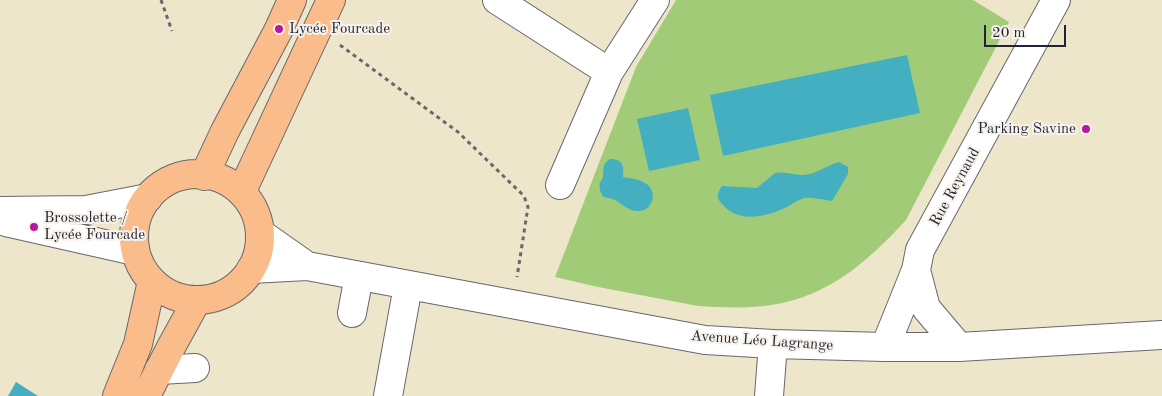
<!DOCTYPE html>
<html>
<head>
<meta charset="utf-8">
<style>
	body { margin:0 }
	#map { position:relative; width:1162px; height:396px; overflow:hidden; background:#eee6cb; font-family:"Old Standard TT",serif }
	canvas { display:block }
	.scale { position:absolute; left:984px; top:25px; width:82px; height:22px; box-sizing:border-box; border:2px solid #22223b; border-top:0; padding-left:6px; font-size:15px; line-height:18px; white-space:nowrap; color:#22223b; -webkit-text-stroke:4px #f7f3e8; paint-order:stroke }
</style>
</head>
<body>
<div id="map">
<canvas width="1162" height="396"></canvas>
<div class="scale">20 m</div>
</div>
<script>
const ctx = document.querySelector('canvas').getContext('2d');
ctx.lineJoin = 'round';
function paint(path, color) { ctx.fillStyle = color; ctx.fill(path, 'evenodd'); }
function trace(path, color, width, dash) { ctx.strokeStyle = color; ctx.lineWidth = width; ctx.lineCap = dash ? 'butt' : 'round'; ctx.setLineDash(dash || []); ctx.stroke(path); }
function drawText(font, color, halo, rows, align = 'center') {
  ctx.font = font + ' "Old Standard TT",serif'; ctx.lineWidth = 4; ctx.setLineDash([]); ctx.textBaseline = 'middle'; ctx.strokeStyle = halo; ctx.fillStyle = color; for (const [text, x, y, turn = 0] of rows) {
    ctx.save(); ctx.translate(x, y); ctx.rotate((+turn || 0) * Math.PI / 180); ctx.textAlign = isNaN(turn) ? turn : align; if (halo) ctx.strokeText(text, 0, 0); ctx.fillText(text, 0, 0); ctx.restore();
  }
}
paint(new Path2D(`
	M 676,0 L 973,0 L 1009,22 L 906,220 C 873,256 835,291 786,302 C 759,309 726,308 698,306 L 598,287 L 555,277 L 636,67 Z`), '#a1cb77');
paint(new Path2D(`
	M 907,55 L 920,113 L 723,156 L 710,95 Z
	M 688,108 L 700,160 L 649,171 L 637,119 Z
	M 610,159 C 623,159 624,166 623,177 C 629,178 639,179 645,183 C 658,190 654,210 639,211 C 630,212 622,204 615,200 C 611,198 607,198 604,197 C 600,194 599,186 600,182 C 602,179 603,179 603,176 C 604,168 602,164 610,159 Z
	M 839,162 L 848,167 L 848,174 L 832,201 C 823,200 813,197 805,198 C 798,199 793,204 787,207 C 766,217 739,224 722,204 C 716,198 717,193 722,186 L 757,188 L 775,173 C 784,171 795,175 804,175 C 817,174 827,165 839,162 Z
	M 16,382 L 38,396 L 8,396 Z`), '#43afc1');
const minor = new Path2D(`
	M 497,0 L 609,72 L 655,0
	M 560,185 L 609,72
	M 0,211 L 86,210 L 148,198
	M 6,222 L 135,251
	M 260,233 L 307,266
	M 251,269 L 307,266 L 705,340 L 773,344 L 885,347 L 959,347 L 1162,335
	M 916,270 L 926,308 L 959,347
	M 352,313 L 359,276
	M 885,347 L 916,270 L 920,250 L 1056,0
	M 159,370 L 195,368
	M 388,396 L 408,286
	M 769,396 L 773,344`);
const major = new Path2D(`
	M134 237a63 63 0 1 1 126 0a63 63 0 1 1-126 0Z
	M 204,176 L 225,131 L 279,29 L 292,0
	M 242,191 L 331,0
	M 117,396 L 138,344 L 152,281
	M 146,396 L 170,349 L 197,300`);
trace(minor, '#69676d', 30);
trace(major, '#69676d', 30);
trace(new Path2D(`
	M 161,0 L 172,31
	M 340,45 L 458,132 L 524,196 L 528,207 L 517,277`), '#69676d', 3, [4, 4]);
trace(minor, '#fff', 28);
trace(major, '#f9bc8a', 28);
for (const [x, y, r, color] of [
	[279,29,5,"#b5179e"],
	[1086,129,5,"#b5179e"],
	[34,227,5,"#b5179e"]
]) { const dot = new Path2D(); dot.arc(x, y, r, 0, 2 * Math.PI); ctx.fillStyle = color; ctx.fill(dot); trace(dot, '#f7f3e8', 2); }
drawText('15px', '#22223b', '#f7f3e8', [
	["Lycée Fourcade",289,29],
	["Parking Savine",1076,129,"right"],
	["Brossolette /",44,218],
	["Lycée Fourcade",44,235]
], 'left');
drawText('15px', '#22223b', '#f7f3e8', [
	["Rue Reynaud",955,187,-61],
	["Avenue Léo Lagrange",762,341,4]
]);
</script>
</body>
</html>
